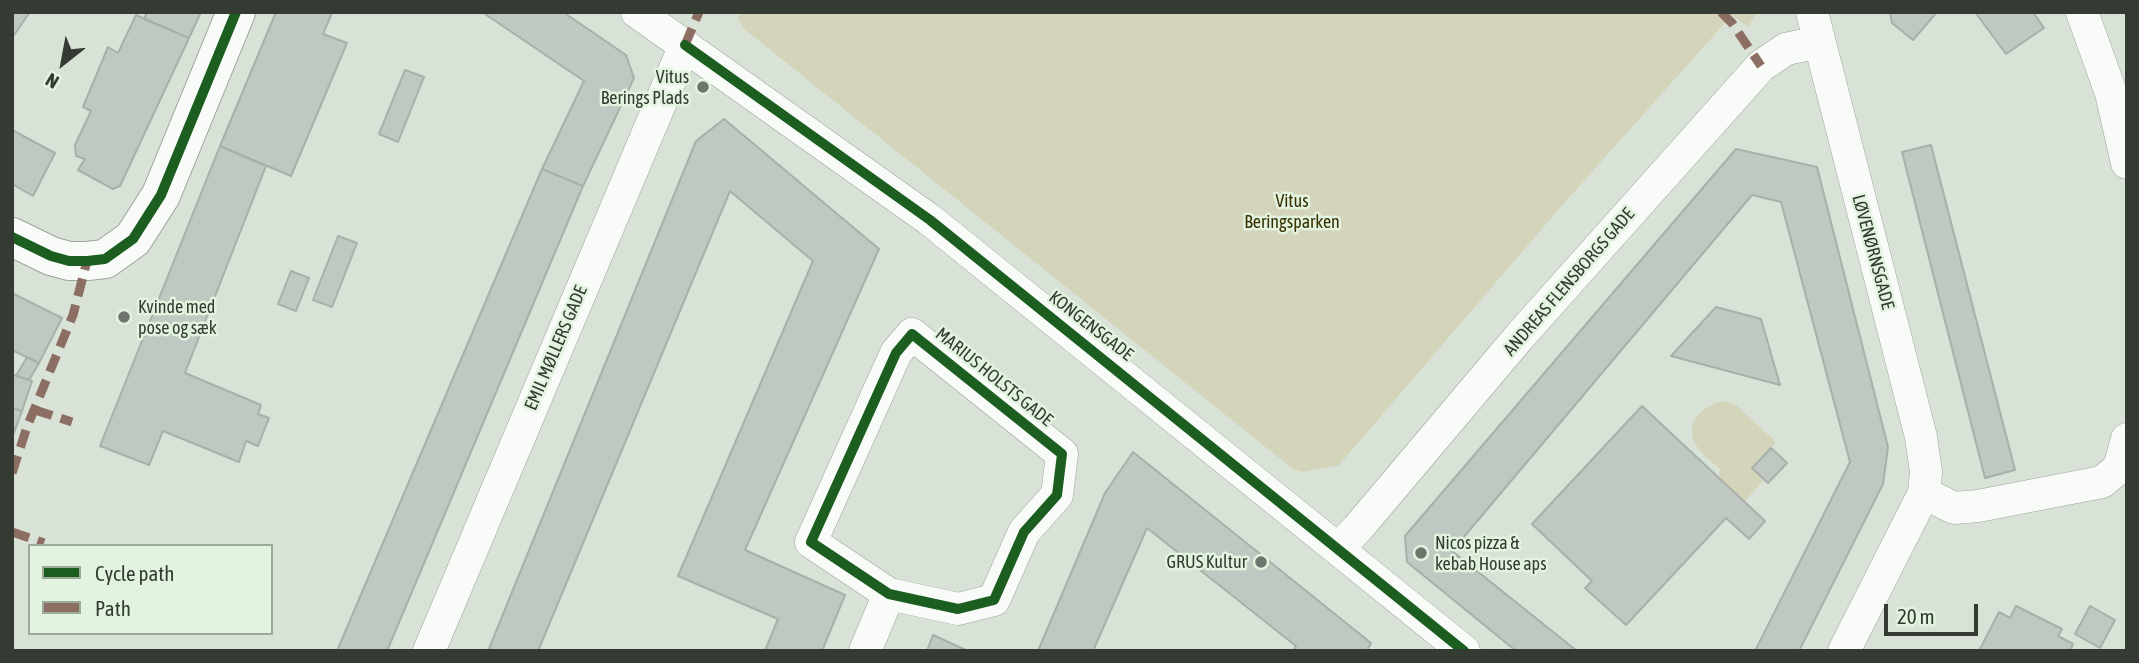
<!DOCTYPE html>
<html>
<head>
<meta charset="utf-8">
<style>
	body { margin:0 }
	#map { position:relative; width:2139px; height:663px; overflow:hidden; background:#d8e2d7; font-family:"Asap Condensed",sans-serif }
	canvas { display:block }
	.frame { position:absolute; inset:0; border:14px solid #343b32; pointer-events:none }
	.legend { position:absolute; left:28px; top:544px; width:245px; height:91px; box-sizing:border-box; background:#e2f4df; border:2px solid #9caa9a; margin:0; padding:9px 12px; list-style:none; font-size:21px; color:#343b32 }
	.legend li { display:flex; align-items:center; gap:14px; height:35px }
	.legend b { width:35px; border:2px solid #9caa9a }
	.north { position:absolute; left:28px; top:28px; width:70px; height:70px; -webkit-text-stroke:5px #e2f4df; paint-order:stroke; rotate:211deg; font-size:19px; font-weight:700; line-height:28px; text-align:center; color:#343b32 }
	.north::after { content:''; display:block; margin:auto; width:24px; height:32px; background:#343b32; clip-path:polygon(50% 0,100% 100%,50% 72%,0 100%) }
	.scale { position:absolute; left:1884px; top:604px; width:94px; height:32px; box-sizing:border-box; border:4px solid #343b32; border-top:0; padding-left:9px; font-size:21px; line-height:24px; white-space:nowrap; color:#343b32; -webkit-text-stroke:5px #e2f4df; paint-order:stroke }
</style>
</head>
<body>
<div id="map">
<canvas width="2139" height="663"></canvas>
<div class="frame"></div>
<ul class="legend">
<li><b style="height:9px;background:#1b5e20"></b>Cycle path</li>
<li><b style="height:9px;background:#8d6e63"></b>Path</li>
</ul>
<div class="north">N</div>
<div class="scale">20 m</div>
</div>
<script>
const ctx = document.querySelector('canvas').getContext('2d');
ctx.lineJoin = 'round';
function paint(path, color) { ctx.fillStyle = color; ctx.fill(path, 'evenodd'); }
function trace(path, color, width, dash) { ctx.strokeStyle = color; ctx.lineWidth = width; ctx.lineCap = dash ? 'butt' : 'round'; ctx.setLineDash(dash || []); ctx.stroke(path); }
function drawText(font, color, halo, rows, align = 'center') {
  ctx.font = font + ' "Asap Condensed",sans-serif'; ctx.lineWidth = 5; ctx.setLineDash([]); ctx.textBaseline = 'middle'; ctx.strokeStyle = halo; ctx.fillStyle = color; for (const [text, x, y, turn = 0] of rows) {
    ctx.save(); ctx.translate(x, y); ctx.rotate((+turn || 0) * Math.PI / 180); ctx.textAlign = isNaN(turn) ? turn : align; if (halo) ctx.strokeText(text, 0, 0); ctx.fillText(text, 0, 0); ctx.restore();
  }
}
paint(new Path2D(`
	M 741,12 L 1757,12 L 1748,27 L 1732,15 L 1728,15 L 1725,23 L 1565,202 L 1339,465 L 1302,472 L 1293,469 L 743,28 L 738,19 Z
	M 1725,401 L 1737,406 L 1776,442 L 1752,468 L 1764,480 L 1744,502 L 1719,478 L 1720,469 C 1712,462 1701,454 1696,445 C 1683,422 1704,404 1725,401 Z`), '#d4d4ba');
const building = new Path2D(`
	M 12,12 L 30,12 L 12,38 Z
	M 147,12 L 201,12 L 189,38 L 144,19 Z
	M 276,12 L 332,13 L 323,34 L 347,43 L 291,176 L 220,146 Z
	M 482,12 L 563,12 L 626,55 L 634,78 L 583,186 L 542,169 L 584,81 Z
	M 1890,12 L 1937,12 L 1913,40 L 1892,23 Z
	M 1975,12 L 2033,12 L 2044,28 L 2006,54 Z
	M 136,15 L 189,38 L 120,186 L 113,189 L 78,170 L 85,159 L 76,156 L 75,145 L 91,111 L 83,107 L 108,47 L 118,53 Z
	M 405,70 L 424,77 L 398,142 L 379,134 Z
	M 724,119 L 879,249 L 745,550 L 845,595 L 822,651 L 765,651 L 778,619 L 678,576 L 813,261 L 730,191 L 538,651 L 488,651 L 696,141 Z
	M 12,130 L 55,153 L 33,196 L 12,184 Z
	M 1931,145 L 2015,470 L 1985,478 L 1902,152 Z
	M 220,146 L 266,166 L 185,373 L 261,405 L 258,414 L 269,418 L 258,446 L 246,441 L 239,462 L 163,431 L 149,465 L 100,446 Z
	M 1736,149 L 1817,167 L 1888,447 L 1883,484 L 1799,651 L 1755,651 L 1850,462 L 1781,202 L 1752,195 L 1452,551 L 1577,651 L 1516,651 L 1407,562 L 1405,536 Z
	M 542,169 L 583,186 L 387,651 L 337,651 Z
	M 338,236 L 357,243 L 332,307 L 313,300 Z
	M 291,271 L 309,278 L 296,311 L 278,304 Z
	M 12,293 L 62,318 L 39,363 L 12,350 Z
	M 1716,307 L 1761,319 L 1780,385 L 1671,356 Z
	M 27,357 L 39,363 L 29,380 L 16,376 Z
	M 12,374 L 32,381 L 22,411 L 12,408 Z
	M 1642,406 L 1765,521 L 1749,539 L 1726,518 L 1626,625 L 1585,588 L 1592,581 L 1532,524 Z
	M 12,408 L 22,411 L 12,438 Z
	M 1771,448 L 1787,463 L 1768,483 L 1752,468 Z
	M 1133,452 L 1371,643 L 1367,651 L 1293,651 L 1296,646 L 1147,528 L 1093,651 L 1038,651 L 1105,493 Z
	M 2016,606 L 2062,629 L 2058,636 L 2073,644 L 2070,651 L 1979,651 L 1999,612 L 2010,618 Z
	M 2090,606 L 2115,620 L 2100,648 L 2075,634 Z
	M 933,635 L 968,651 L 927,651 Z`);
paint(building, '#bfc9c1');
trace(building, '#a8b0a9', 2);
const street = new Path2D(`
	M 637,12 L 930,220 L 1464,651
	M 1812,12 L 1921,437 L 1926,472 L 1924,493 L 1844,651
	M 2082,12 L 2111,93 L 2127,163
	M 912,334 L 1062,454 L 1057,495 L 1024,532 L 994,600 L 958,609 L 889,594 L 811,542 L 896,353 Z
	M 1924,493 L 1954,508 L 1978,506 L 2102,482 L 2119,468 L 2127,439
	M 1339,548 L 1358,528 L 1520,336 L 1761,66 L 1786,49 L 1819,42
	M 429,651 L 685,45
	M 865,651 L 889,594`);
const secondary = new Path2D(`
	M 12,237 L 51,256 L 69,261 L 87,261 L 105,259 L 133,239 L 161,195 L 236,12`);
trace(street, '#9da49c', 33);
trace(secondary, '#9da49c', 40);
trace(street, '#f9fbf9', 32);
trace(secondary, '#f9fbf9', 38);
trace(new Path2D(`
	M 1721,12 L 1732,23 L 1761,66
	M 685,45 L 699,12
	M 35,410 L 72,422
	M 12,473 L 27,427 L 73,315 L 87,261
	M 12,532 L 44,543`), '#8d6e63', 9, [18, 9]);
trace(new Path2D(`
	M 685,45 L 930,220 L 1464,651
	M 12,237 L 51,256 L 69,261 L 87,261 L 105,259 L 133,239 L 161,195 L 236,12
	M 912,334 L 1062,454 L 1057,495 L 1024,532 L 994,600 L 958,609 L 889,594 L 811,542 L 896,353 Z`), '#1b5e20', 10);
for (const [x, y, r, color] of [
	[703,87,7,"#6d756c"],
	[124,317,7,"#6d756c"],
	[1421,553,7,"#6d756c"],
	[1261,562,7,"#6d756c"]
]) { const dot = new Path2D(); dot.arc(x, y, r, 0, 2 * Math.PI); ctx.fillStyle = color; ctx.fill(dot); trace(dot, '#e2f4df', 2.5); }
drawText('18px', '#343b32', '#e2f4df', [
	["Vitus",689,77],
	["Berings Plads",689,98],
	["Kvinde med",138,307,"left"],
	["pose og sæk",138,328,"left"],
	["Nicos pizza &",1435,543,"left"],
	["kebab House aps",1435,564,"left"],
	["GRUS Kultur",1247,562]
], 'right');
drawText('18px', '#393000', '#e2f4df', [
	["Vitus",1292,201],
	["Beringsparken",1292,222]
]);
drawText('18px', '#343b32', '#e2f4df', [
	["LØVENØRNSGADE",1873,252,75],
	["ANDREAS FLENSBORGS GADE",1569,282,-49],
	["KONGENSGADE",1091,326,38],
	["EMIL MØLLERS GADE",556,348,-67],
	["MARIUS HOLSTS GADE",994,377,39]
]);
</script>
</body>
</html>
